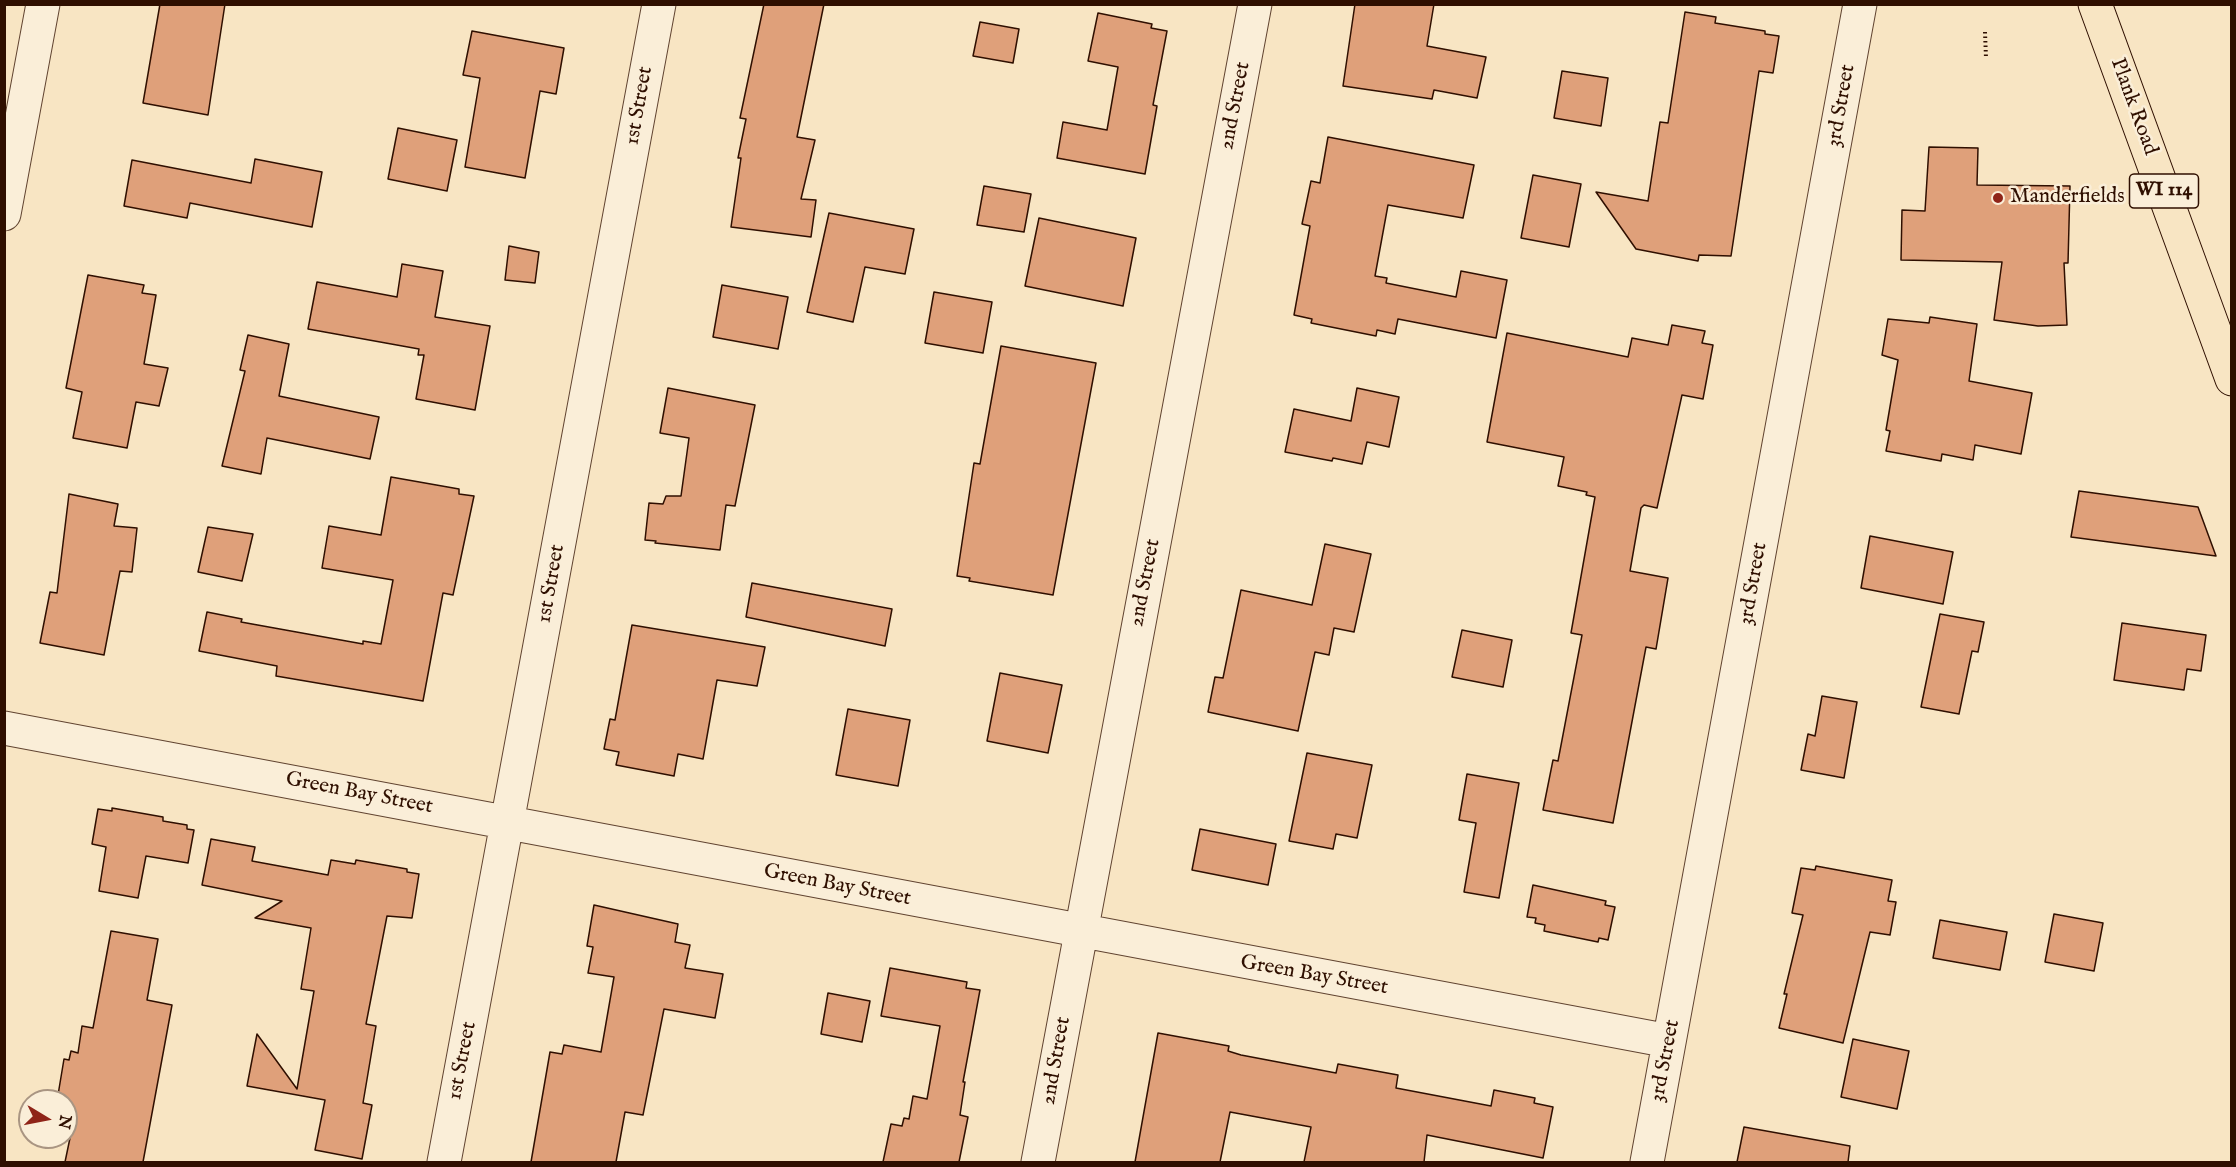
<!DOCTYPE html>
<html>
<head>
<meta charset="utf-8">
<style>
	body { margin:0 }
	#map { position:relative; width:2236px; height:1167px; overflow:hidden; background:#f8e5c3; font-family:"IM FELL English",serif }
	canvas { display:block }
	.frame { position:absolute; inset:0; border:6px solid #2f0f00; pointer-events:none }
	.north { position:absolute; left:18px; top:1089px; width:60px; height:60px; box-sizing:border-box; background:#faeed8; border:2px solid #a99582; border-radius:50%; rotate:100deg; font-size:16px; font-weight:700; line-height:24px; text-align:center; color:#2f0f00 }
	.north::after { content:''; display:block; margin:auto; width:21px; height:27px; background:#8f2418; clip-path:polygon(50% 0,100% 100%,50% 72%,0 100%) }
</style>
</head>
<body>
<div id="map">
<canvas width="2236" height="1167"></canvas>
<div class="frame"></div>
<div class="north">N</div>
</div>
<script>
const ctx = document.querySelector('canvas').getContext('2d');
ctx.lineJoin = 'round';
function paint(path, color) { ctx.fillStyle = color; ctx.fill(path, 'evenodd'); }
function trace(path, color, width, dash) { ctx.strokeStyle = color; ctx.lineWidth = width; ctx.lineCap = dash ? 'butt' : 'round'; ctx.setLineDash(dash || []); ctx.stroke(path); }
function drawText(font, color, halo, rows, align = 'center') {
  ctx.font = font + ' "IM FELL English",serif'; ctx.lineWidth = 5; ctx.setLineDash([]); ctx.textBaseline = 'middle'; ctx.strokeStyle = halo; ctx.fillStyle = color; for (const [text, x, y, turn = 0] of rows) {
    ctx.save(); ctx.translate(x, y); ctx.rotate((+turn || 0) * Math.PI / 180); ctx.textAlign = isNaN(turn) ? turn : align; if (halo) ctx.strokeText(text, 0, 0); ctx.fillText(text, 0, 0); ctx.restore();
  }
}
const building = new Path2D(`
	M 160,4 L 225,4 L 208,115 L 143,103 Z
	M 764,4 L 824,4 L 797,137 L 815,140 L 801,199 L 816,200 L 811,237 L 731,227 L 741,158 L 738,158 L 746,119 L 740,118 Z
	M 1355,4 L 1434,4 L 1427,46 L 1486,57 L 1477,98 L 1434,90 L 1432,99 L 1343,86 Z
	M 1685,12 L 1716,17 L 1715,23 L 1765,31 L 1765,34 L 1779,36 L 1773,73 L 1759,71 L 1731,256 L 1699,255 L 1698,261 L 1636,249 L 1596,192 L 1648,201 L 1660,122 L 1668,123 Z
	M 1098,13 L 1152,24 L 1151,28 L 1167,31 L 1153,105 L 1157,106 L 1145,174 L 1057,158 L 1063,122 L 1107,130 L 1118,67 L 1088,61 Z
	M 980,22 L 1019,29 L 1013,63 L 973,56 Z
	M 472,31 L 564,48 L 556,94 L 540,91 L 525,178 L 465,167 L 480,78 L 463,75 Z
	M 1562,71 L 1608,78 L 1601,126 L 1554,118 Z
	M 398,128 L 457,140 L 447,191 L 388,179 Z
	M 1328,137 L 1474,165 L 1463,218 L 1388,205 L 1375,276 L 1387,278 L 1386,283 L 1456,297 L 1461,271 L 1507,280 L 1496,338 L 1398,319 L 1395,334 L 1377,330 L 1376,336 L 1311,323 L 1312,319 L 1294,315 L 1310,226 L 1302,224 L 1311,181 L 1320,183 Z
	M 1929,147 L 1978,148 L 1977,185 L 2070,186 L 2068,263 L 2064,263 L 2067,325 L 2038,326 L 1994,320 L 2002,262 L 1901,260 L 1902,210 L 1925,211 Z
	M 255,159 L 322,172 L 312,227 L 190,203 L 187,218 L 124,206 L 132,160 L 251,183 Z
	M 1533,175 L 1581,184 L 1569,247 L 1521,238 Z
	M 984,186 L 1031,194 L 1024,232 L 977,225 Z
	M 829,213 L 914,229 L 905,274 L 865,267 L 853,322 L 807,312 Z
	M 1039,218 L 1136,238 L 1123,306 L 1025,286 Z
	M 509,246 L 539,252 L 535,283 L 505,280 Z
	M 402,264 L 443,271 L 435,317 L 490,326 L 475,410 L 416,399 L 424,355 L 418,355 L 419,349 L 308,329 L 317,282 L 397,297 Z
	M 88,275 L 144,285 L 142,293 L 156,295 L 144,364 L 168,368 L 159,406 L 136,402 L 127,448 L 73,438 L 82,392 L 66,388 Z
	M 722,285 L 788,297 L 778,349 L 713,337 Z
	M 934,292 L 992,302 L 983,353 L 925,343 Z
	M 1930,317 L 1977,324 L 1969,381 L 2032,393 L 2021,454 L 1975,445 L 1973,460 L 1942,454 L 1941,461 L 1886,451 L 1890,431 L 1886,430 L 1898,360 L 1882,355 L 1888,319 L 1929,323 Z
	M 1672,325 L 1705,331 L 1702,343 L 1713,345 L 1703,399 L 1682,395 L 1657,508 L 1644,505 L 1641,508 L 1630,571 L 1668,578 L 1656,649 L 1646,647 L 1613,823 L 1543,810 L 1553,760 L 1558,761 L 1582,635 L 1571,633 L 1595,497 L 1586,495 L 1587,492 L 1558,486 L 1564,457 L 1487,442 L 1507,333 L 1628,357 L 1632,338 L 1668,345 Z
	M 248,335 L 289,344 L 279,396 L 379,417 L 370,459 L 267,438 L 261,474 L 222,466 L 245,371 L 240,370 Z
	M 1001,346 L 1096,363 L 1053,595 L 969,581 L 970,578 L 957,576 L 974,463 L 980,464 Z
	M 668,388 L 755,405 L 735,506 L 726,505 L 720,550 L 655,543 L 656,541 L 645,540 L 649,503 L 663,504 L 666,496 L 681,496 L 689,438 L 660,433 Z
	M 1357,388 L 1399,397 L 1389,447 L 1367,442 L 1362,464 L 1333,458 L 1332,461 L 1285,452 L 1294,409 L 1351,421 Z
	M 391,477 L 459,489 L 459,494 L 474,496 L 453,595 L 443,593 L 423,701 L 276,676 L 277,666 L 199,651 L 207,612 L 242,619 L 241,622 L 363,644 L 363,641 L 381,644 L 393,580 L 322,568 L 329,526 L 381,535 Z
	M 2079,491 L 2198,507 L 2216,556 L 2071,537 Z
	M 69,494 L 118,504 L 114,526 L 137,528 L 132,572 L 120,571 L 104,655 L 40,643 L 50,592 L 57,593 Z
	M 208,527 L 253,534 L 242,581 L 198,572 Z
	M 1870,536 L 1953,552 L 1943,604 L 1861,588 Z
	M 1325,544 L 1371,554 L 1354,632 L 1334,628 L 1329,655 L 1315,652 L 1298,731 L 1208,712 L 1215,677 L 1223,678 L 1241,590 L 1312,605 Z
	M 752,583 L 892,609 L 885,646 L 746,617 Z
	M 1940,614 L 1984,622 L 1978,652 L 1972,651 L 1959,714 L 1921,707 Z
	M 2122,623 L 2206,635 L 2201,671 L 2187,669 L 2184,690 L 2114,680 Z
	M 632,625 L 765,647 L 757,686 L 717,680 L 703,759 L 678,754 L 674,776 L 616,765 L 619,752 L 604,749 L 610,719 L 615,720 Z
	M 1462,630 L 1512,640 L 1503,687 L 1452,677 Z
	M 1000,673 L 1062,685 L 1048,753 L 987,741 Z
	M 1822,696 L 1857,702 L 1844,778 L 1801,770 L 1808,734 L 1815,736 Z
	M 848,709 L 910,720 L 898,786 L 836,775 Z
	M 1307,753 L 1372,765 L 1357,838 L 1336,834 L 1333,849 L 1289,841 Z
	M 1467,774 L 1519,783 L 1499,898 L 1464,892 L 1476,823 L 1459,820 Z
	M 112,808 L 163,817 L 163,821 L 187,825 L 187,829 L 194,830 L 188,863 L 146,856 L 138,898 L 99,891 L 106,847 L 92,844 L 98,809 L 112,811 Z
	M 1200,829 L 1276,844 L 1268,885 L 1192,870 Z
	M 211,839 L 255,847 L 252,861 L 328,875 L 331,860 L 355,864 L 356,860 L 407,869 L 407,872 L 419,874 L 412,918 L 387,916 L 366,1024 L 376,1026 L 363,1103 L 372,1105 L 362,1159 L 315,1150 L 325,1100 L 247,1086 L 257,1034 L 297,1089 L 314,991 L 301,989 L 311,928 L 255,918 L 282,901 L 202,885 Z
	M 1816,866 L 1892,880 L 1888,901 L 1896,902 L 1890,935 L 1870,932 L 1843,1043 L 1779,1028 L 1787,994 L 1784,994 L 1803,915 L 1792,913 L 1801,868 L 1815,870 Z
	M 1533,885 L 1606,901 L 1605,905 L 1615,907 L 1608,940 L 1599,938 L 1598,942 L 1544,931 L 1545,925 L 1535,923 L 1536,918 L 1527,917 Z
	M 594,905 L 678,924 L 675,942 L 690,945 L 685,968 L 723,974 L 715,1018 L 664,1009 L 643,1115 L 625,1112 L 616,1162 L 531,1162 L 550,1052 L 562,1054 L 564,1045 L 601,1052 L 614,977 L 588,973 L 593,947 L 587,946 Z
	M 2054,914 L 2103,923 L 2094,971 L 2045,962 Z
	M 1940,920 L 2007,932 L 2000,970 L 1933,958 Z
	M 111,931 L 158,939 L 147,1000 L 172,1005 L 143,1162 L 65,1162 L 75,1114 L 66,1112 L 66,1101 L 57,1101 L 64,1059 L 69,1060 L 71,1051 L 78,1053 L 82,1026 L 93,1028 Z
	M 890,968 L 967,982 L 966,988 L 980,990 L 963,1082 L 965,1082 L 960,1115 L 968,1117 L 959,1162 L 883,1162 L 891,1124 L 902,1126 L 904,1118 L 909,1119 L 913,1096 L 927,1099 L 940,1026 L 881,1016 Z
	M 828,993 L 870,1001 L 862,1042 L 821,1034 Z
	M 1158,1033 L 1229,1046 L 1228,1051 L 1241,1055 L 1336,1073 L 1338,1064 L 1398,1075 L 1396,1088 L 1491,1106 L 1494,1090 L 1535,1098 L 1534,1103 L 1553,1107 L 1543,1158 L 1427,1135 L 1424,1162 L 1304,1162 L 1311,1127 L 1230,1112 L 1220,1162 L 1135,1162 Z
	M 1853,1039 L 1909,1051 L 1897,1109 L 1841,1097 Z
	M 1744,1127 L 1850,1146 L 1848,1162 L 1737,1162 Z`);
paint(building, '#dfa07a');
trace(building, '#2f0f00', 1.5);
const minor = new Path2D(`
	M 4,214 L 43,4
	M 4,728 L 1669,1041
	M 444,1162 L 659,4
	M 1038,1162 L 1255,4
	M 1647,1162 L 1860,4`);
const major = new Path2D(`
	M 2095,4 L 2232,379`);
trace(minor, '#614431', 35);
trace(major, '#2f0f00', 35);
trace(new Path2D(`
	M 1985,32 L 1986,58`), '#2f0f00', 4, [1.5, 3]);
trace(minor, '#faeed8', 33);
trace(major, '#f8e5c3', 33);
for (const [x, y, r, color] of [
	[1998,198,6,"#8f2418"]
]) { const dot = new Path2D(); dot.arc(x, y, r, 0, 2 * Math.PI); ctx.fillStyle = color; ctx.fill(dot); trace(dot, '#faeed8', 2); }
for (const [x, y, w] of [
	[2164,191,69]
]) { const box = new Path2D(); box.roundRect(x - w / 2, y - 17, w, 34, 4.5); ctx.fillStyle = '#faeed8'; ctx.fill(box); trace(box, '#2f0f00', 1.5); }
drawText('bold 20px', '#2f0f00', null, [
	["WI 114",2164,191]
]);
drawText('21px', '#2f0f00', '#faeed8', [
	["1st Street",640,106,-80],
	["2nd Street",1236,106,-79],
	["3rd Street",1842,106,-80],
	["Plank Road",2133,107,70],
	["2nd Street",1146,583,-79],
	["1st Street",552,584,-80],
	["3rd Street",1754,584,-80],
	["Green Bay Street",359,794,11],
	["Green Bay Street",837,886,11],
	["Green Bay Street",1314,976,10],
	["1st Street",463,1061,-79],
	["2nd Street",1057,1061,-80],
	["3rd Street",1666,1061,-79]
]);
drawText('21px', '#2f0f00', '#faeed8', [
	["Manderfields",2010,198]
], 'left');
</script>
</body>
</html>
